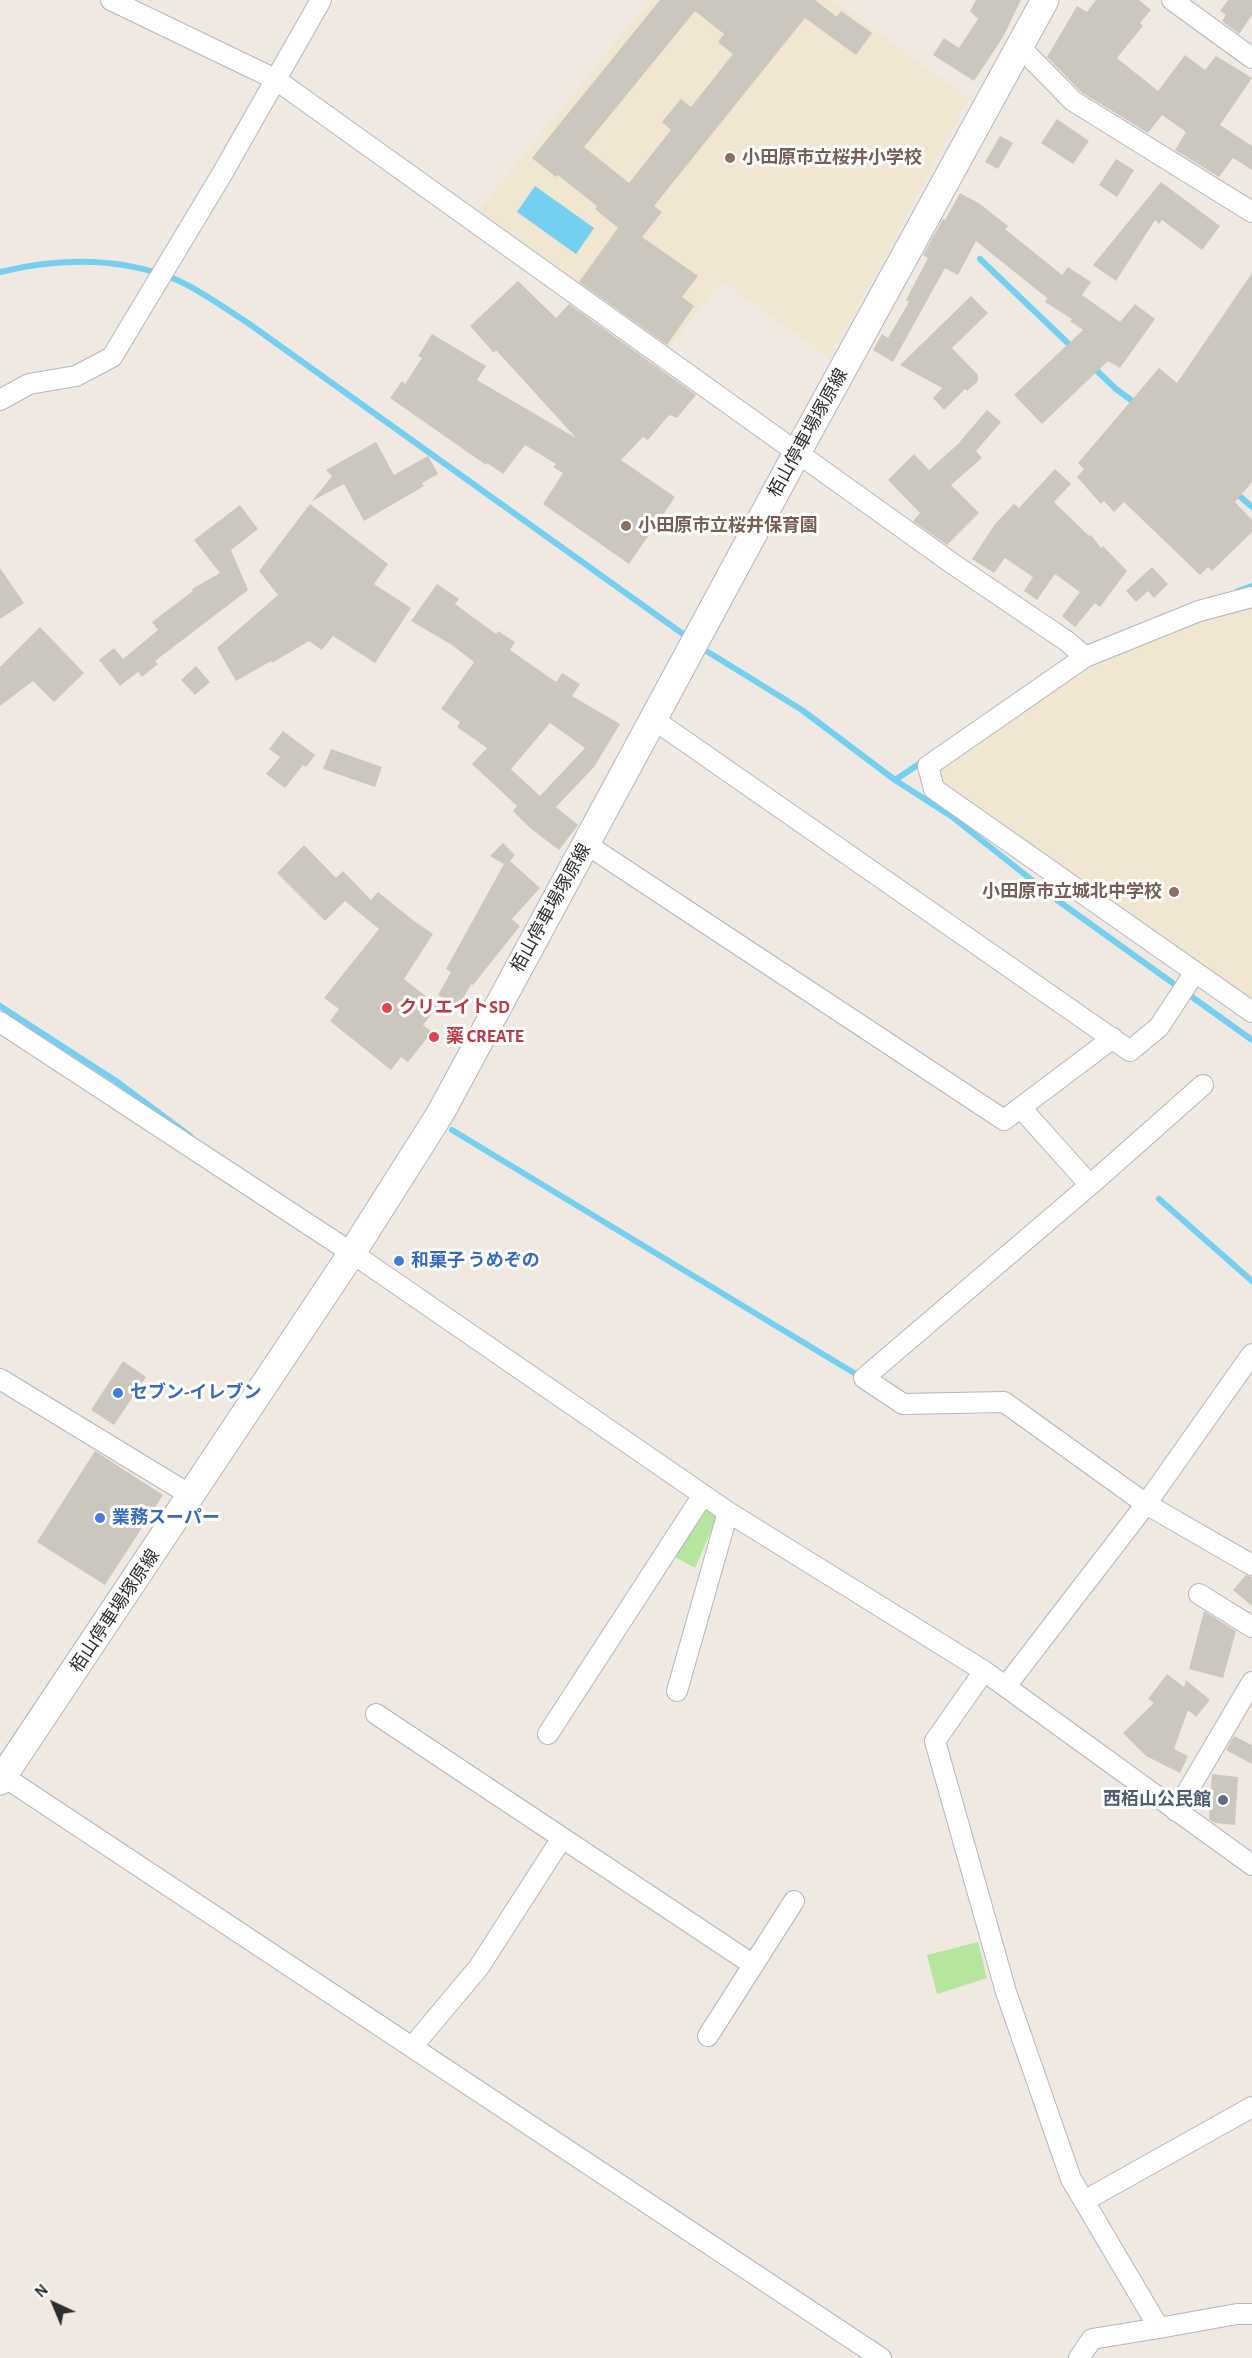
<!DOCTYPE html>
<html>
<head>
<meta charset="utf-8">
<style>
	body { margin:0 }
	#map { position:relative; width:1252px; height:2358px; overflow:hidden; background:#efe9e1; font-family:"Alegreya Sans",sans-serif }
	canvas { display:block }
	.north { position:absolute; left:24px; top:2274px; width:60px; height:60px; -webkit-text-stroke:4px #fff; paint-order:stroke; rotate:316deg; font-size:16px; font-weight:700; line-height:24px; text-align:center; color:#2e2e2e }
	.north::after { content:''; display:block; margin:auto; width:21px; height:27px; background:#2e2e2e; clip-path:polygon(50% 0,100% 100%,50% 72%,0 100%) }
</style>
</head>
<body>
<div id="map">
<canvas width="1252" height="2358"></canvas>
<div class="north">N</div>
</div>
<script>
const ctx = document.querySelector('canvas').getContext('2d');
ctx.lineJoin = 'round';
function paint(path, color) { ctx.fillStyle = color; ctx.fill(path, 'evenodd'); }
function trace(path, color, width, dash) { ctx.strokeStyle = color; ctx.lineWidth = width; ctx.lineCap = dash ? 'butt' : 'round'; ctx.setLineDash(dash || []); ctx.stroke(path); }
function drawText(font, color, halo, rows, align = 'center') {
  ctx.font = font + ' "Alegreya Sans","Noto Sans JP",sans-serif'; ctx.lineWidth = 6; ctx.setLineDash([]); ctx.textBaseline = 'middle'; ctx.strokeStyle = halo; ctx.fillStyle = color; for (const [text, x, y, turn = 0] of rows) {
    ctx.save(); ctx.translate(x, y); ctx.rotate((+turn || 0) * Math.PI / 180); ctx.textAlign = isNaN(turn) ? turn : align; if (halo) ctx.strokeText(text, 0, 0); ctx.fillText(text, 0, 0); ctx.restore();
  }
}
paint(new Path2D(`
	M 650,0 L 833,0 L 969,99 L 830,358 L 721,281 L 667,352 L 475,215 Z
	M 1252,604 L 1252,1004 L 941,781 L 941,764 L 1081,663 L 1095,666 L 1109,651 L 1109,648 Z`), '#f0e6d1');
paint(new Path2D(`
	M 704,1506 L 718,1515 L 695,1568 L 671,1555 Z
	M 978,1942 L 987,1978 L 937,1994 L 927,1955 Z`), '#b6e59e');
paint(new Path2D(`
	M 535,186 L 594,228 L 576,254 L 517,212 Z`), '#75cff0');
trace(new Path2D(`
	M 980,259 L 1073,348
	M 0,272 C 58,258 120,257 177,280 C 200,290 226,309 248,323 L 690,639
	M 1093,367 L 1116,389 L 1138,405
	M 1235,492 L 1252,507
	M 1238,591 L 1252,586
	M 700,647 L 802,710 L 895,780 L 951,816 L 1057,900 L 1252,1040
	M 895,780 L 925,760
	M 0,1006 L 116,1081 L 190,1136
	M 452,1130 L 859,1376 L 862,1373
	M 1159,1199 L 1252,1281`), '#75cff0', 6);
paint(new Path2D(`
	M 660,0 L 815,0 L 837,17 L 841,11 L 872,33 L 856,55 L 805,18 L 654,206 L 662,212 L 642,237 L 698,276 L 682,297 L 694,306 L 667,345 L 579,282 L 618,228 L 595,209 L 597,206 L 558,175 L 556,177 L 532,158 ZM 695,11 L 724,34 L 718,42 L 733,54 L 691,107 L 681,99 L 662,122 L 671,130 L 629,183 L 584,147 Z
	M 976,0 L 1021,0 L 1003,37 L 974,81 L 933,55 L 944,38 L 959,48 L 978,19 L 970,11 Z
	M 1096,0 L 1139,0 L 1151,10 L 1140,23 L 1143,26 L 1117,58 L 1158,91 L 1185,55 L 1205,70 L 1216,56 L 1252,78 L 1220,125 L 1252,146 L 1252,170 L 1233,158 L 1219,177 L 1175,150 L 1186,132 L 1162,115 L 1148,133 L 1081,92 L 1047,57 L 1077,6 L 1087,12 Z
	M 1228,0 L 1252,0 L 1252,15 L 1239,34 L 1222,21 L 1226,15 L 1220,11 Z
	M 1057,119 L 1089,141 L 1073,164 L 1041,143 Z
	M 1000,136 L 1013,143 L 998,169 L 985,162 Z
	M 1116,159 L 1134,170 L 1117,197 L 1099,185 Z
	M 1161,182 L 1220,226 L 1202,250 L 1162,220 L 1159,224 L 1155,220 L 1116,281 L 1093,265 Z
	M 960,193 L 980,204 L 1008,226 L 1005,229 L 1062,275 L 1068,267 L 1091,282 L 1082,295 L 1120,322 L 1135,304 L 1155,319 L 1120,368 L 1108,361 L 1042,424 L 1014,395 L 1083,330 L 1070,321 L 1072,319 L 1045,302 L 1047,298 L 976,241 L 958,275 L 945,268 L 893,362 L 873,350 L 882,334 L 888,338 L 909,302 L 906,300 L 928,258 L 923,255 L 943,219 L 945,220 Z
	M 1252,273 L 1252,482 L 1235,502 L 1252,520 L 1252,532 L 1212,571 L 1208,567 L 1200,575 L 1124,502 L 1114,512 L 1104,501 L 1101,504 L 1077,477 L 1084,469 L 1078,463 L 1159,368 L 1177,383 Z
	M 518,281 L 556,318 L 569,304 L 696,395 L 677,418 L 669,415 L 648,440 L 643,437 L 621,460 L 675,497 L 629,564 L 543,504 L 563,473 L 553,467 L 556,464 L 525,445 L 503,474 L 487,463 L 486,465 L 390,398 L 402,381 L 405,384 L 422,358 L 418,356 L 432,334 L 486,366 L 477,380 L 576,438 L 496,350 L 494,353 L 470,326 Z
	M 971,296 L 988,313 L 952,348 L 978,375 L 978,381 L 967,391 L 965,389 L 944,410 L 933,398 L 942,388 L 900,365 Z
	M 987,410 L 1001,422 L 976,451 L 982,458 L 951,485 L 979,513 L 947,545 L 913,521 L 920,513 L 888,480 L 914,454 L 929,470 L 958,444 Z
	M 376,442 L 394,475 L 428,456 L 438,474 L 422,483 L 424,486 L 364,521 L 344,484 L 312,501 L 332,476 L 326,470 Z
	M 1055,469 L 1071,484 L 1054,502 L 1089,536 L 1091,535 L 1101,548 L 1103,546 L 1127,571 L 1100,607 L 1095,603 L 1075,627 L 1062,616 L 1080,592 L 1055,574 L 1037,600 L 1024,591 L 1033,577 L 1005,558 L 994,573 L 972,559 L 995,524 L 1014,504 L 1019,508 Z
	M 310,504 L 388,564 L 374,584 L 411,608 L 375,663 L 333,636 L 322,650 L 309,641 L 272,663 L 271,661 L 236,681 L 217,648 L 278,595 L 259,571 Z
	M 240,505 L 258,529 L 231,550 L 248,590 L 155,661 L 158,664 L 142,677 L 138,672 L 120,686 L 99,660 L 114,648 L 123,659 L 158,630 L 152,622 L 193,591 L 192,589 L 220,573 L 194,540 Z
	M 1152,567 L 1168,584 L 1154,598 L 1148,591 L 1136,602 L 1126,591 Z
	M 0,568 L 24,603 L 0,619 Z
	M 437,584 L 459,599 L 455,604 L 496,634 L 498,631 L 515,642 L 510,650 L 556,682 L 562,673 L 580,684 L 572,696 L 620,724 L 594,767 L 556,807 L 578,825 L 559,850 L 530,828 L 513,811 L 517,806 L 472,764 L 487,748 L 457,727 L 460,722 L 441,709 L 474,662 L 452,645 L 411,621 ZM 550,723 L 585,748 L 540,796 L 511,769 Z
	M 40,627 L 84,673 L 54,702 L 33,681 L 0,706 L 0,667 Z
	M 196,666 L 210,682 L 195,695 L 181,680 Z
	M 283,731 L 315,755 L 306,767 L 303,765 L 285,788 L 266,774 L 280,757 L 269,749 Z
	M 331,749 L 382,767 L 375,787 L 323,769 Z
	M 503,843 L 515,855 L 510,861 L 540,888 L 512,919 L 520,926 L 473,985 L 471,984 L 459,1006 L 438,995 L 451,972 L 446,969 L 504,864 L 490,856 Z
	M 304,845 L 336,878 L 343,871 L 371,900 L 378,892 L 414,921 L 433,934 L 404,979 L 438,1006 L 423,1025 L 432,1032 L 408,1062 L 401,1057 L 391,1070 L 330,1021 L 339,1009 L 324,998 L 379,929 L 345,901 L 325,921 L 277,873 Z
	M 123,1361 L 146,1377 L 114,1425 L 91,1410 Z
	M 95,1451 L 163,1495 L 105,1585 L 37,1542 Z
	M 1246,1575 L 1252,1577 L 1252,1606 L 1233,1590 Z
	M 1204,1611 L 1236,1631 L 1223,1678 L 1189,1669 Z
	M 1167,1674 L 1184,1687 L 1186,1680 L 1210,1700 L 1196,1717 L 1188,1710 L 1174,1749 L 1188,1756 L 1180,1773 L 1146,1756 L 1123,1733 L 1154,1703 L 1148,1699 Z
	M 1234,1736 L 1252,1745 L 1252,1764 L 1226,1750 Z
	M 1212,1774 L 1238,1777 L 1235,1825 L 1215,1823 L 1209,1819 Z`), '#cbc7bf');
const street = new Path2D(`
	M 111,0 L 275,79 L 953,564 L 1068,642 L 1085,657
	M 1172,0 L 1252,58
	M 1019,46 L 1073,101 L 1252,212
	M 0,400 L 29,384 L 76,376 L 112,357 L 222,174 L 321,0
	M 1252,597 L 1199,611 L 1085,657 L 928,766 L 934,789 L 1252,1012
	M 653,719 L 1130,1051 L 1159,1027 L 1195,972
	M 586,844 L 1004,1120 L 1113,1038
	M 0,1022 L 352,1253 L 728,1512 L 984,1671 L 1252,1865
	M 1021,1108 L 1090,1185 L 1203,1085
	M 1090,1185 L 864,1378 L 903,1404 L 1004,1402 L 1146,1504 L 1252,1565
	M 0,1379 L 192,1496
	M 1199,1594 L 1252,1627
	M 984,1671 L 935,1741 L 1006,1992 L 1071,2179 L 1159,2328 L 1237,2314 L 1252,2314
	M 1006,1686 L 1146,1504 L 1252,1354
	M 677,1691 L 728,1512
	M 376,1714 L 752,1964
	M 548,1734 L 703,1495
	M 3,1776 L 881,2358
	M 1176,1811 L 1252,1682
	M 708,2036 L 794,1901
	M 412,2047 L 479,1967 L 562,1838
	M 1084,2201 L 1252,2107
	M 1079,2358 L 1092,2339 L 1159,2328`);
const secondary = new Path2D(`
	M 0,1781 L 352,1253 L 440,1114 L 798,451 L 1045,0`);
trace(street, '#b4b7c1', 22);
trace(secondary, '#b4b7c1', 29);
trace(street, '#fff', 20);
trace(secondary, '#fff', 27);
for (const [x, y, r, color] of [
	[730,158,6,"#8d6e63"],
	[626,526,6,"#8d6e63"],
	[1174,892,6,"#8d6e63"],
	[387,1008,6,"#e0444e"],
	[434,1037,6,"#e0444e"],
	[399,1261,6,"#3f7fe0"],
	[118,1393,6,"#3f7fe0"],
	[100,1518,6,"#3f7fe0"],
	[1223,1800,6,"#5c6f8a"]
]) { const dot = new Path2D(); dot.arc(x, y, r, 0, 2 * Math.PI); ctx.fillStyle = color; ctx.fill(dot); trace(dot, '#fff', 2); }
drawText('bold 18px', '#785e54', '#fff', [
	["小田原市立桜井小学校",742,158],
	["小田原市立桜井保育園",638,526],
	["小田原市立城北中学校",1162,892,"right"]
], 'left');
drawText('18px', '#2e2e2e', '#fff', [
	["栢山停車場塚原線",808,433,-61],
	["栢山停車場塚原線",551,908,-61],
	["栢山停車場塚原線",115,1611,-56]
]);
drawText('bold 18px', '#be3a42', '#fff', [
	["クリエイトSD",399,1008],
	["薬 CREATE",446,1037]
], 'left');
drawText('bold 18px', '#366cbe', '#fff', [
	["和菓子 うめぞの",411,1261],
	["セブン-イレブン",130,1393],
	["業務スーパー",112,1518]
], 'left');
drawText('bold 18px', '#4e5e75', '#fff', [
	["西栢山公民館",1211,1800]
], 'right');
</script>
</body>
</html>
